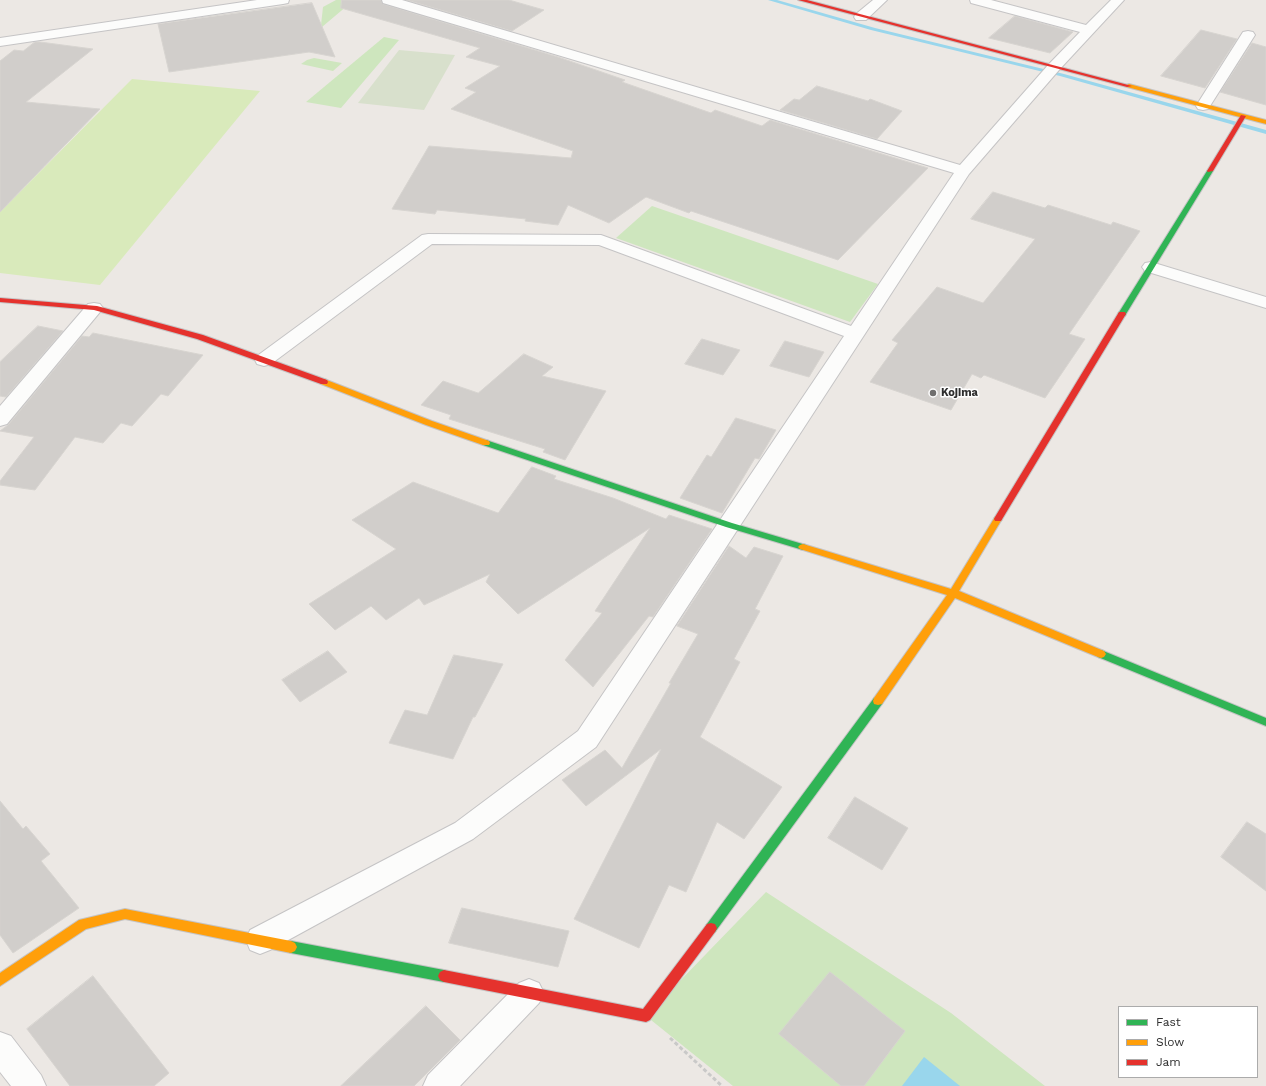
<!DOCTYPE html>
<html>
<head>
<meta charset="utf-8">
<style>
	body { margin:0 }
	#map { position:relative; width:1266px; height:1086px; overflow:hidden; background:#ece8e4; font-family:"Work Sans",sans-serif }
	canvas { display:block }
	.legend { position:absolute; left:1118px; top:1006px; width:140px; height:72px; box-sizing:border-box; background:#fff; border:1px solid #ababab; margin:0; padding:5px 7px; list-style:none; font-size:12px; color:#2e2e2e }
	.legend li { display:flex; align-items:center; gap:8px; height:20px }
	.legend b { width:20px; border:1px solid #ababab }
</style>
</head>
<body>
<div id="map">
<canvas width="1266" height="1086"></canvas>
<ul class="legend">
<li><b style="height:5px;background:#30b455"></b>Fast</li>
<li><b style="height:5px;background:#ff9f0a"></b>Slow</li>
<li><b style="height:5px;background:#e5322d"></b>Jam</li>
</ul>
</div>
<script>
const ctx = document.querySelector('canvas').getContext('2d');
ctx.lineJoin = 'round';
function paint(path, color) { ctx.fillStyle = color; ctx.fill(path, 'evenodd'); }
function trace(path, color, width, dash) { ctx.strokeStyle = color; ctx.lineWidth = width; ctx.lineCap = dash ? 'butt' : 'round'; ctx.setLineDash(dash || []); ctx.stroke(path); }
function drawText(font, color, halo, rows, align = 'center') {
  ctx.font = font + ' "Work Sans",sans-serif'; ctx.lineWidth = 3; ctx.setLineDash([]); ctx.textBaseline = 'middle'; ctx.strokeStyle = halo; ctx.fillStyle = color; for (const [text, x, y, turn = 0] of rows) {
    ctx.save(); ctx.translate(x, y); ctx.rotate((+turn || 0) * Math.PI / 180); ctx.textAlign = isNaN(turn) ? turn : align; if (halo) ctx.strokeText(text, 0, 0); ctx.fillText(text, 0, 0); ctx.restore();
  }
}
paint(new Path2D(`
	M 336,0 L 354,0 L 322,27 L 321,25 L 323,7 Z
	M 384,37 L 399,40 L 341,108 L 306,102 Z
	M 314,58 L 342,63 L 333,71 L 301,64 L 307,60 Z
	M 652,206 L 878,284 L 850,322 L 616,238 Z
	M 766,892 L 951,1013 L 1045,1086 L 733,1086 L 646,1016 Z`), '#cee6be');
paint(new Path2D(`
	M 399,50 L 455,55 L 424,110 L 358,103 Z`), '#d8e0cc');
paint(new Path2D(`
	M 132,79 L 260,91 L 100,285 L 0,273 L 0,212 Z`), '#d9eabb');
paint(new Path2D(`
	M 924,1057 L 960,1086 L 902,1086 Z`), '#99d6ec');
paint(new Path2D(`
	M 768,0 L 777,0 L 875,28 L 1064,74 L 1266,130 L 1266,134 L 1060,76 L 871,30 Z`), '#99d6ec');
const building = new Path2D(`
	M 342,0 L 381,0 L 383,4 L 558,57 L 625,80 L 622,82 L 711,113 L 715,110 L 762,126 L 770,120 L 928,168 L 838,260 L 691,211 L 689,213 L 646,197 L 609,223 L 568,205 L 558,225 L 525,221 L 526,219 L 437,210 L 435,214 L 392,209 L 429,146 L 571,158 L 573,151 L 451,109 L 476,92 L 465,88 L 500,66 L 466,57 L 480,48 L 341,8 Z
	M 407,0 L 509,0 L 544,10 L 512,31 Z
	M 312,3 L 335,57 L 309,52 L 169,72 L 158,24 Z
	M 1015,16 L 1073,32 L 1050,53 L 989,38 Z
	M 1201,30 L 1237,39 L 1205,88 L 1161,76 Z
	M 35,42 L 40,42 L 93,49 L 26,102 L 100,109 L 0,212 L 0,61 L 14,50 L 23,51 Z
	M 1252,43 L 1266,47 L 1266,105 L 1220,92 Z
	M 817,86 L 868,101 L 870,99 L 902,111 L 877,139 L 780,110 L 794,99 L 799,100 Z
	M 993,192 L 1045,208 L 1048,205 L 1111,225 L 1113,222 L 1140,231 L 1069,334 L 1085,339 L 1045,398 L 984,375 L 981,378 L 972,374 L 951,410 L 870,382 L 898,343 L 892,340 L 937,287 L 983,303 L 1035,239 L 971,219 Z
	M 38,326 L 63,331 L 6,397 L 0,396 L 0,362 Z
	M 93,333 L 203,355 L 168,396 L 161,394 L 132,426 L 121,423 L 103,443 L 75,437 L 35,490 L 0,485 L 0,481 L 34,437 L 0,431 L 8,425 L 82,336 L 89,337 Z
	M 702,339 L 740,350 L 723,375 L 685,364 Z
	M 785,341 L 824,352 L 809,377 L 770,366 Z
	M 524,354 L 553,367 L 542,376 L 606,391 L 565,460 L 543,452 L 545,449 L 449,419 L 451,415 L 421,405 L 443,381 L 478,393 Z
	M 736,418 L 776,430 L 759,459 L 755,458 L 722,513 L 680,498 L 707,455 L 711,457 Z
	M 532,467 L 556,476 L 554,479 L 613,498 L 666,519 L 669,515 L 712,529 L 653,617 L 649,616 L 593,687 L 565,660 L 602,613 L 595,611 L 650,528 L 518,614 L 486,582 L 490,574 L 424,605 L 419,598 L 386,620 L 371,606 L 335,630 L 309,604 L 396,549 L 352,520 L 413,482 L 498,513 Z
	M 729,546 L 746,558 L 754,547 L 783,556 L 755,609 L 760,611 L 734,659 L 740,662 L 700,737 L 782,787 L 744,839 L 717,822 L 686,892 L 669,885 L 639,948 L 574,919 L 661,749 L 586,806 L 562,780 L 605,750 L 622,768 L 671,683 L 669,683 L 698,634 L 677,626 Z
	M 328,651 L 347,672 L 300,702 L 282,680 Z
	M 454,655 L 503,664 L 475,717 L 473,717 L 453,759 L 389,743 L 405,710 L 427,715 Z
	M 855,797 L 908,828 L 882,870 L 828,838 Z
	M 0,801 L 23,829 L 26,826 L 50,854 L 41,861 L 79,908 L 13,953 L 0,935 Z
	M 1247,822 L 1266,834 L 1266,891 L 1221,857 Z
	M 462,908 L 569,931 L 558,967 L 449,943 Z
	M 830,972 L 905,1031 L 864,1086 L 841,1086 L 779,1034 Z
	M 93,976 L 169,1073 L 154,1086 L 70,1086 L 27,1029 Z
	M 426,1006 L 460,1040 L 414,1086 L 341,1086 Z`);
paint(building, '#d1cecb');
trace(building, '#d7d4d0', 1);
const street = new Path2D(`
	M 257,0 L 289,0 L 288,3 L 283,4 L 0,46 L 0,38 Z
	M 382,0 L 402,0 L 960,165 L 1049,64 L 1080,32 L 971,3 L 970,0 L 991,0 L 1086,25 L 1111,0 L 1124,0 L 1059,70 L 969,174 L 596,747 L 473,839 L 270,950 L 260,954 L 250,950 L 246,940 L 250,930 L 455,823 L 578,731 L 844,336 L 599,245 L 432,244 L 271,364 L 264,366 L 257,364 L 255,360 L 257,356 L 422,235 L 428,234 L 601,235 L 851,326 L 954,173 L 383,3 Z
	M 873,0 L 887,0 L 866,20 L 856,20 L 854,17 L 856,14 Z
	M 1248,31 L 1253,32 L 1255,35 L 1210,106 L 1208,109 L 1203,110 L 1198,109 L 1196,106 L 1243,32 Z
	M 1151,262 L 1266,297 L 1266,308 L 1145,271 L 1142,267 L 1145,263 Z
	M 94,303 L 100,304 L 103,308 L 100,312 L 7,424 L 0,426 L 0,406 L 88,304 Z
	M 529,979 L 539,983 L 544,993 L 539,1003 L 460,1086 L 423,1086 L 428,1075 L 519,983 Z
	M 0,1032 L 11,1036 L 41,1075 L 46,1086 L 11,1086 L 0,1072 Z`);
const fast = new Path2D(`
	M 1210,169 L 1213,171 L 1126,314 L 1125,316 L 1119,316 L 1118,314 L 1207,171 Z
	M 486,440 L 732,523 L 806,545 L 808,547 L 803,550 L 726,527 L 483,445 L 482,443 Z
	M 1101,650 L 1266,718 L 1266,726 L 1098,657 L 1096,654 L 1098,651 Z
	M 878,697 L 882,698 L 883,701 L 882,704 L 715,932 L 711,933 L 707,932 L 705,928 L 707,924 L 874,698 Z
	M 291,941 L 444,970 L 448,972 L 450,976 L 448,980 L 444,982 L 291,953 L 287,951 L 285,947 L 287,943 Z`);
const slow = new Path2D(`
	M 1129,84 L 1266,120 L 1266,124 L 1127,87 L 1127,85 Z
	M 324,379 L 432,421 L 489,441 L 490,443 L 489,445 L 483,445 L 426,425 L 321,384 L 320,382 L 321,380 Z
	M 998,516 L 1002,519 L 959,591 L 1104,651 L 1106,654 L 1104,657 L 1101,658 L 1098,657 L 955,598 L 882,704 L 878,705 L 874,704 L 873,701 L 874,698 L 947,595 L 800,549 L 798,547 L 800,545 L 803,544 L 951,589 L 995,517 Z
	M 125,909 L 291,941 L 295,943 L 297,947 L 295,951 L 291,953 L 125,919 L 86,929 L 0,986 L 0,973 L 79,920 Z`);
const jam = new Path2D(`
	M 798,0 L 807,0 L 1132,86 L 1127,87 Z
	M 1241,115 L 1246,116 L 1213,171 L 1208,172 L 1207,171 Z
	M 0,298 L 97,306 L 203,335 L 327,380 L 328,382 L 327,384 L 321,384 L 197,339 L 94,310 L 0,302 Z
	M 1119,312 L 1125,312 L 1126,314 L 1001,521 L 995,521 L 994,519 L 995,517 Z
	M 711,923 L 715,924 L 717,928 L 715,932 L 650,1020 L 646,1022 L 444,982 L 440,980 L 438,976 L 440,972 L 444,970 L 643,1009 L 707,924 Z`);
trace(street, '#c5c4c5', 2);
trace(fast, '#c5c4c5', 2);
trace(slow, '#c5c4c5', 2);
trace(jam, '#c5c4c5', 2);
trace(new Path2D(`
	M 670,1038 L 722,1086`), '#c9c9c8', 3, [4, 2.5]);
paint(street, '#fcfcfb');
paint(fast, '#30b455');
paint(slow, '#ff9f0a');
paint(jam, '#e5322d');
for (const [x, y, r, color] of [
	[933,393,4,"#706f6e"]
]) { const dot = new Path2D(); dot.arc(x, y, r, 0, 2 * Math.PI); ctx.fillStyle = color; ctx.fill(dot); trace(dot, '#fff', 1.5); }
drawText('bold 11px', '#2e2e2e', '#fff', [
	["Kojima",941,393]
], 'left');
</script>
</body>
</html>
